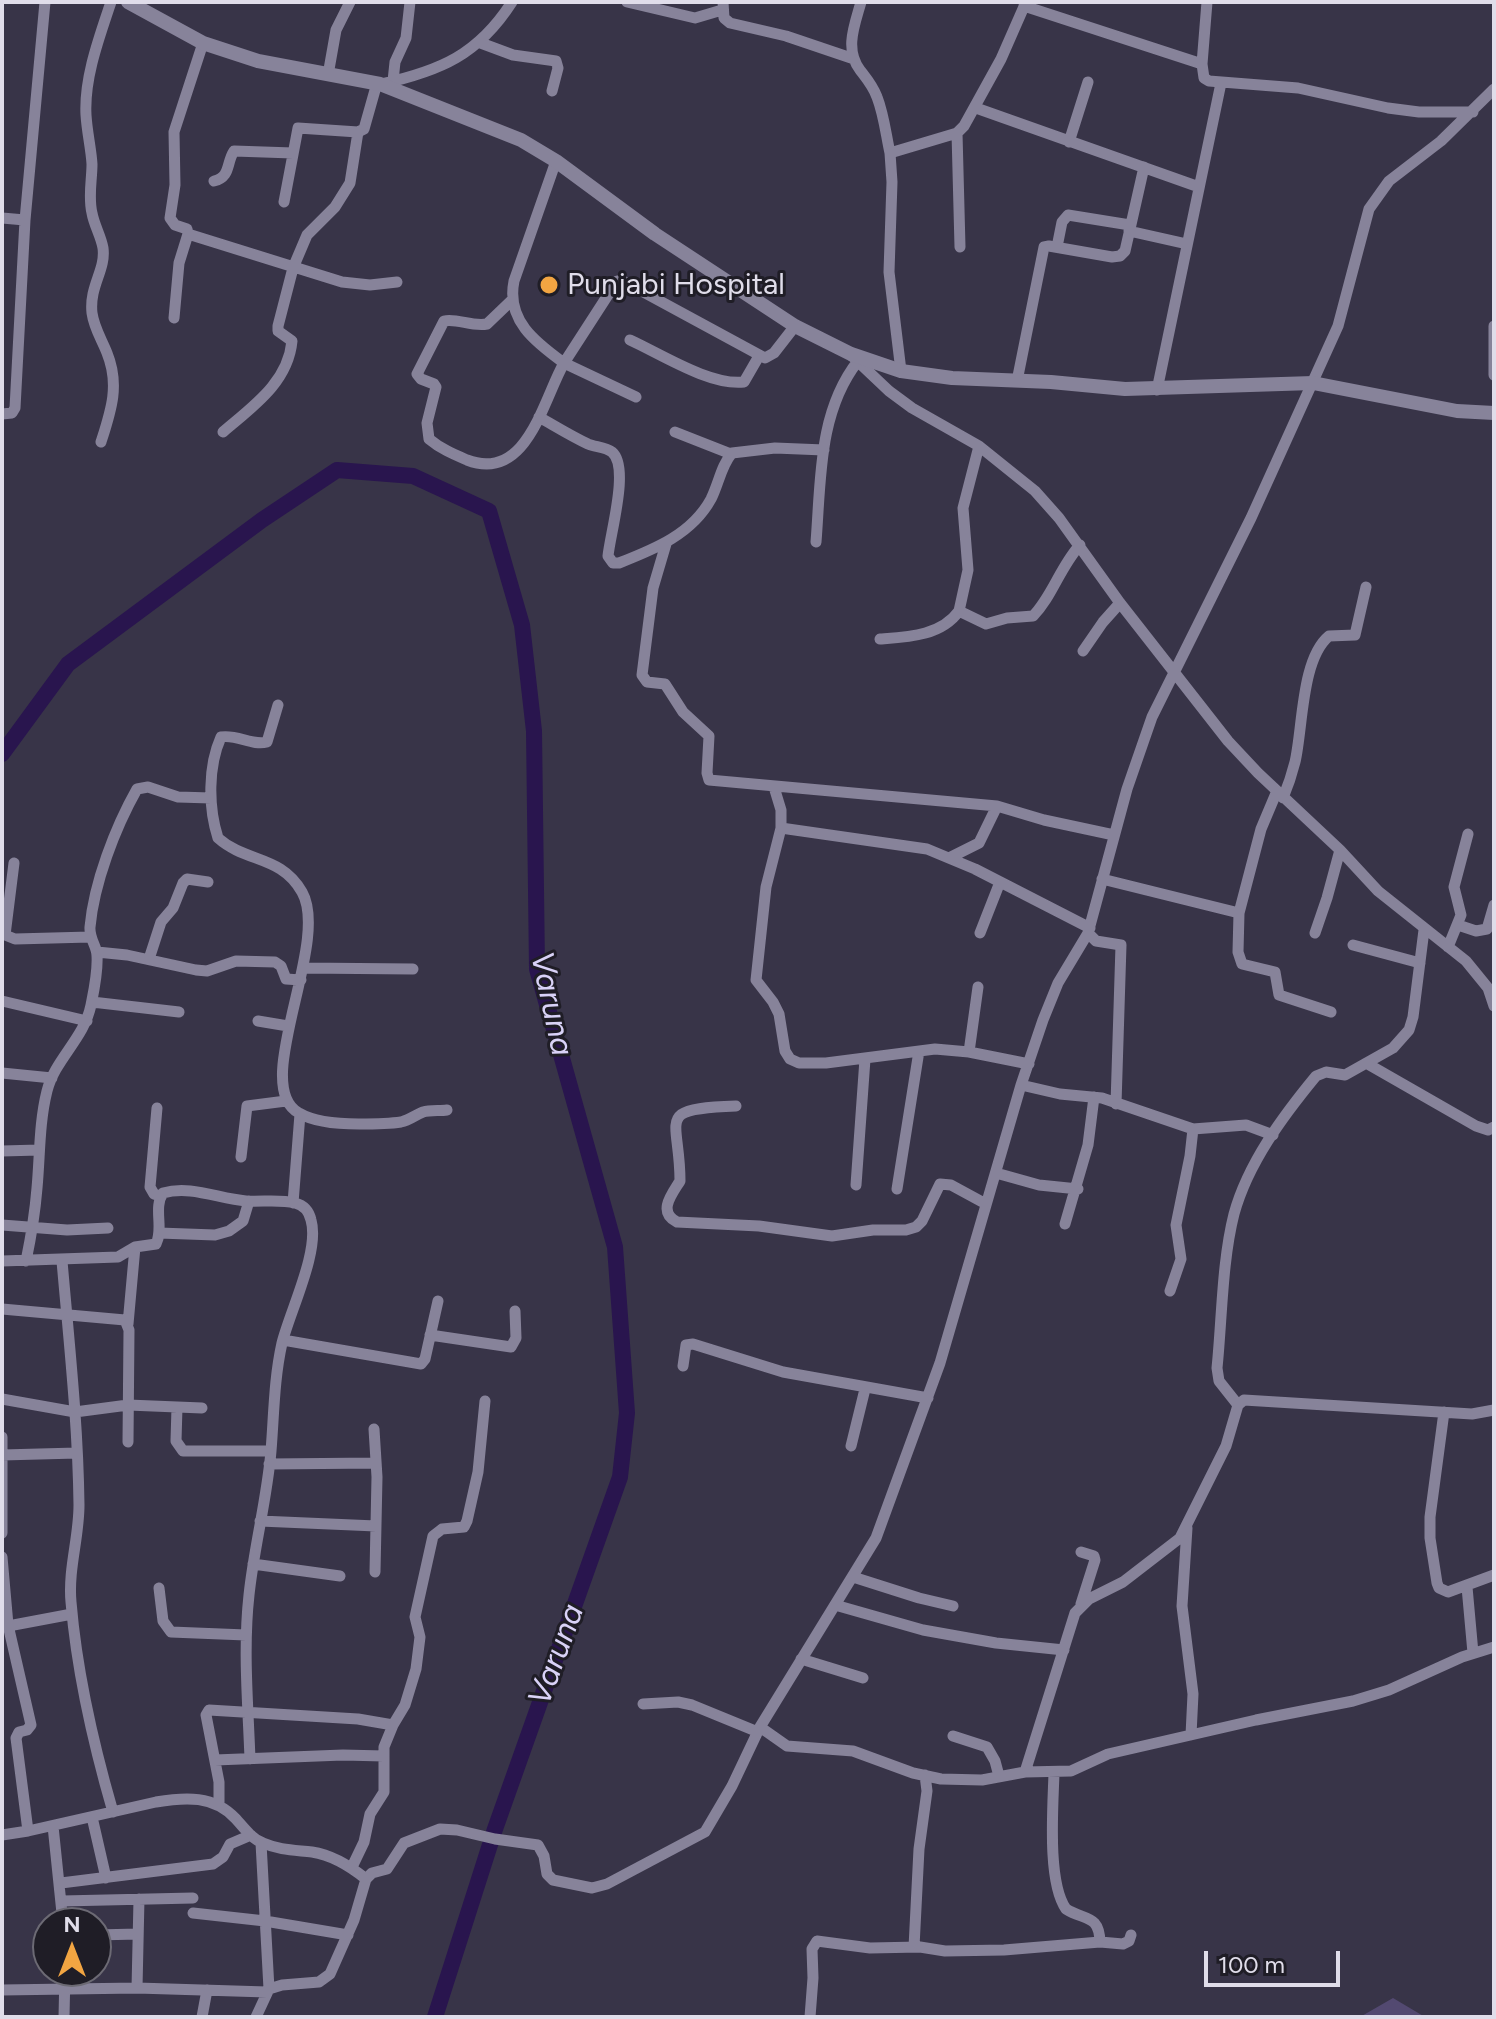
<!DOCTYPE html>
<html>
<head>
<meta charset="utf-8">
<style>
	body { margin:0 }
	#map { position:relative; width:1496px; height:2019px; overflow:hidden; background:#383448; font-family:Figtree,sans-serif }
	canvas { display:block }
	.frame { position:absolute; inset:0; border:4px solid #e0ddea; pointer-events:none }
	.north { position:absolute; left:32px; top:1907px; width:80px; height:80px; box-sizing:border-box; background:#1f1d26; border:2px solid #6c6a74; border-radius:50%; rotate:0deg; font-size:22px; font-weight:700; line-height:32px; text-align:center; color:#e0ddea }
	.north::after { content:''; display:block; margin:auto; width:28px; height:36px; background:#f2a542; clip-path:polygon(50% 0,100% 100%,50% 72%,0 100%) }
	.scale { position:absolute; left:1204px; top:1951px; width:136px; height:36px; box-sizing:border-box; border:4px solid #e0ddea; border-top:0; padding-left:10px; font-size:24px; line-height:28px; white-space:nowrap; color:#e0ddea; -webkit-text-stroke:6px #1f1d26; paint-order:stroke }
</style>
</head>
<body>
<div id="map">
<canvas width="1496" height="2019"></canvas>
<div class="frame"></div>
<div class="north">N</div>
<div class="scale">100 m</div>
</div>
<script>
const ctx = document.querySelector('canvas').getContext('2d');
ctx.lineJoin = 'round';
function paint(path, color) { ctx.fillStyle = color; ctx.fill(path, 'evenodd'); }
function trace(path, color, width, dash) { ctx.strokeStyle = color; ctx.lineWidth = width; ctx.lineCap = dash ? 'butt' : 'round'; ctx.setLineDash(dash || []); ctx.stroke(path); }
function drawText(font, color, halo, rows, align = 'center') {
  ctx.font = font + ' Figtree,sans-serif'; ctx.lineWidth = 6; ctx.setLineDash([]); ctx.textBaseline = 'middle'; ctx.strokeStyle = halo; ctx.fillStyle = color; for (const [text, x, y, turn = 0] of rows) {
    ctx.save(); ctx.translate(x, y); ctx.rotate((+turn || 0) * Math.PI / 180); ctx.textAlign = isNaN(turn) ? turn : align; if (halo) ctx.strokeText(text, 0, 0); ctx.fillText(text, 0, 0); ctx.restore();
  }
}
paint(new Path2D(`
	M 1393,1998 L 1425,2017 L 1359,2017 L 1360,2017 Z`), '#534971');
trace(new Path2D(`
	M 2,754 L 68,664 L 262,520 L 337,470 L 413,476 L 489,511 L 522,625 L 534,731 L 537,969 L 615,1247 L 627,1413 L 620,1477 L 495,1829 L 435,2017`), '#29154e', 16);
trace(new Path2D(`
	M 627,2 L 695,18 L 722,10
	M 723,2 L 724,18 L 730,23 L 786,36 L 854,59
	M 861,2 C 855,24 844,49 860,70 C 867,79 873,86 877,97 C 884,115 886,135 890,153
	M 1024,6 L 1202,64 L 1204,78 L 1209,81 L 1298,88 L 1388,108 L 1419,112 L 1473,112
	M 478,42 L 513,55 L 556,61 L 558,68 L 552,91
	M 1202,64 L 1207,2
	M 328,75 L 336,30 L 350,2
	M 393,81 L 395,62 L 406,38 L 410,2
	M 381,84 C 440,71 478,55 512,2
	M 976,108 L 1199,187
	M 957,133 L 960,247
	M 1069,142 L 1088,82
	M 214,181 C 231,177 226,163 234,151 L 293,153
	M 284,202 L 298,128 L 358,132 L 364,129 L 377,83
	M 2,218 L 25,220
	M 1129,231 L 1187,244
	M 188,234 L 342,282 L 370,285 L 397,282
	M 1057,247 L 1062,222 L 1068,215 L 1130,225
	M 511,301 L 487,324 C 472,327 457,318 444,321 L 417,374 L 421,379 L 434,384 L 436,387 L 427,423 L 429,439 C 441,449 453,454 467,460 C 527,483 543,400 564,363 C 535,342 506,320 514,281 L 556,161
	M 174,318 L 179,263 L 188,234 L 187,229 L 175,225 L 170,218 L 175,185 L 174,132 L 203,43
	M 1494,326 L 1494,375
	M 630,340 C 661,354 710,386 744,382 L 759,356
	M 852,356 L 889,391 L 912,408 L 979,446 L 1035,491 L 1059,518 L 1120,603 L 1228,741 L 1258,773 L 1340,850 L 1378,891 L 1466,961 L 1488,988 L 1494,1006
	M 901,371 L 889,272 L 892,182 L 890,153 L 957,133 L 964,126 L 1001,59 L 1026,2
	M 1017,381 L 1044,247 L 1049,246 L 1112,257 L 1120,256 L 1125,251 L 1144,167
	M 1157,390 L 1221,83
	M 636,397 L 564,363 L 617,281 L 623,281 L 765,358 L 774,353 L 795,326
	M 2,414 L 12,413 L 15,408 L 25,220 L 45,2
	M 539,417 C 555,426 571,436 588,444 C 595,447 606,447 612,452 C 630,467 610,534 608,556 L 613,563 L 619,563 C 655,549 692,534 711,499 C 719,483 721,466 732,453 L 775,448 L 824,450
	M 223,432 C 252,407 288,383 292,341 L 278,331 L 278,326 L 293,268 L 307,235 L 335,207 L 350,183 L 358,132
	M 675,432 L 731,454
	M 101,442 C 111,411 120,385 107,353 C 102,340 94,328 92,313 C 89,286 106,270 103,248 C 101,236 94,225 92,213 C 88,197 92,180 92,164 C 91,148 87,132 86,115 C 84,78 99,38 111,2
	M 816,542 C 821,480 818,412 858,361
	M 666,544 L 653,588 L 642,675 L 647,682 L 665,684 L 683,712 L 709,736 L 707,773 L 709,780 L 997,806 L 1044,820 L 1114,835
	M 959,611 L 968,570 L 963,508 L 979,446
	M 880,639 C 908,637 941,636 959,611 L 986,624 L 1007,618 L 1033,616 C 1052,597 1060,567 1080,545
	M 1083,651 L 1103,622 L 1120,603
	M 278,705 L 267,742 C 252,746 237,734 221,737 C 208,766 208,807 218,838 C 246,863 281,855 302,892 C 331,943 249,1086 299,1113 C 314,1122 341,1124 359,1124 C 372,1124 388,1124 401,1122 C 410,1120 415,1115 423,1112 C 430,1110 440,1111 447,1110
	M 774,787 L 781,810 L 781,828 L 766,887 L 756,980 L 773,1002 L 779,1014 L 785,1051 L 790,1059 L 799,1063 L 826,1063 L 935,1049 L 969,1052 L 1029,1064
	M 1283,798 C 1288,786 1292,774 1295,762 C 1303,728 1301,659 1329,636 L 1355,635 L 1366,587
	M 781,828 L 927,849 L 975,869 L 1090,928
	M 949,858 L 979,843 L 997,806
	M 14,863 L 5,935 L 15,939 L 90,937
	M 1102,879 L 1239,913 L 1238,952 L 1242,964 L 1275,972 L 1279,995 L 1331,1012
	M 1239,913 L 1261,829 L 1277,791
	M 1458,925 L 1476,931 L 1487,929 L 1494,905
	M 980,933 L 1000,882
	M 1088,933 L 1096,941 L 1121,945 L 1116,1104
	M 1315,933 L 1327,898 L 1340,850
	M 1353,945 L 1420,963
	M 1448,947 L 1461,915 L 1454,887 L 1468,834
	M 97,952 L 127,955 L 196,970 L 207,971 L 236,961 L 275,962 L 281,966 L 286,979 L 301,980
	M 149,959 L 161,922 L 173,908 L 183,883 L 187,879 L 208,882
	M 303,968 L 413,969
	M 2,1001 L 87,1021
	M 92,1002 L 179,1012
	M 258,1021 L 288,1026
	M 969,1052 L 978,987
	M 1366,1063 L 1476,1126 L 1488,1130 L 1494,1127
	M 2,1073 L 52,1078
	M 1021,1085 L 1060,1094 L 1102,1098 L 1193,1129 L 1246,1125 L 1273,1135
	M 736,1106 C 653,1109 680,1117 680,1181 C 672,1194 657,1212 677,1222 L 759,1226 L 832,1236 L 873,1230 L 906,1230 L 916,1227 L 922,1221 L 940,1184 L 951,1185 L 986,1204
	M 157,1108 L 150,1187 L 154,1194 L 160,1196
	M 2,1151 L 39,1150
	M 241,1157 L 247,1106 L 286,1101
	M 996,1173 L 1039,1185 L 1078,1189
	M 856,1185 L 865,1059
	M 897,1189 L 919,1051
	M 293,1203 L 300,1114
	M 1065,1224 L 1088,1145 L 1094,1097
	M 2,1225 L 67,1230 L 108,1228
	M 159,1233 L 215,1235 L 229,1231 L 243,1221 L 249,1201
	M 2,1261 L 118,1257 L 135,1247 L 156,1244 C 164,1228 153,1208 163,1193 C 191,1185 219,1199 246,1201 C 262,1202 280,1199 295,1203 C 303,1205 309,1211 311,1220 C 320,1251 290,1311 282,1343 C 274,1379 274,1414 271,1451 C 267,1499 254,1547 249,1595 C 243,1649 248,1704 250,1759
	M 26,1261 C 31,1237 35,1213 37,1188 C 40,1156 39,1123 47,1091 C 55,1059 84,1039 91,1005 C 94,990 98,972 97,956 C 97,946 89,939 90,927 C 94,883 115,828 137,789 L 148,787 L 178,797 L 211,798
	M 62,1261 C 69,1342 78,1423 79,1505 C 79,1538 68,1569 71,1602 C 77,1674 93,1743 113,1812
	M 1170,1291 L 1181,1259 L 1176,1225 L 1190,1156 L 1193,1129
	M 2,1309 L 125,1320 L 129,1330 L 128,1442
	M 128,1324 L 135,1247
	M 430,1335 L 511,1347 L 516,1338 L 515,1311
	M 283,1340 L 421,1364 L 425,1359 L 438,1301
	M 683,1366 L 686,1345 L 693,1344 L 783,1372 L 928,1398
	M 2,1399 L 75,1412 L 128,1405 L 202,1408
	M 1238,1405 L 1219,1381 L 1217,1368 C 1222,1319 1222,1261 1234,1214 C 1248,1163 1283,1116 1316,1076 L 1326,1072 L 1345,1075 L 1393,1048 L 1409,1030 L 1413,1017 L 1424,930
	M 177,1407 L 176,1441 L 183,1451 L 271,1451
	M 1444,1412 L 1430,1517 L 1430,1538 L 1437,1583 L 1439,1588 L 1448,1592 L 1494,1575
	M 374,1429 L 377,1477 L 375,1572
	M 2,1437 L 2,1533
	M 851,1446 L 865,1389
	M 2,1455 L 77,1453
	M 269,1464 L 376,1463
	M 260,1521 L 376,1526
	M 1187,1528 L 1182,1606 L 1193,1694 L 1191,1735
	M 2,1557 L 8,1625 L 31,1725 L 27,1730 L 19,1732 L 16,1738 L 28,1831 L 156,1802 C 185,1797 214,1795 236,1819 C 244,1828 252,1839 263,1843 C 279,1850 295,1850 312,1852 C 332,1855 350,1866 366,1879
	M 253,1564 L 340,1576
	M 853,1577 L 919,1598 L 953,1606
	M 1467,1587 L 1473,1653
	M 159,1588 L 163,1621 L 171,1632 L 246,1635
	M 1081,1604 L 1095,1560 L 1094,1556 L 1081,1552
	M 835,1605 L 923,1630 L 996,1643 L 1064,1650
	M 3,1627 L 72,1614
	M 801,1659 L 863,1678
	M 643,1704 L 678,1702 L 692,1705 L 758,1732
	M 760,1727 L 787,1746 L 853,1751 L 913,1773 L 941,1779 L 982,1780 L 1025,1772 L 1075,1613 L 1089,1599 L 1123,1582 L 1180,1538 L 1226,1446 L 1238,1405 L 1244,1400 L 1472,1414 L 1494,1410
	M 953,1736 L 987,1747 L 995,1761 L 999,1776
	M 215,1760 L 343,1755 L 384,1756
	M 1025,1772 L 1071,1771 L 1108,1754 L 1256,1720 L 1353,1701 L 1389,1690 L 1462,1657 L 1494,1647
	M 1054,1773 C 1053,1807 1047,1882 1066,1909 C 1085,1921 1099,1914 1100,1942
	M 219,1804 L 219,1782 L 206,1715 L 209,1710 L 358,1719 L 393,1725
	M 92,1817 L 106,1878
	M 53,1826 L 63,1923
	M 2,1835 L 28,1831
	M 352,1867 L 364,1842 L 370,1814 L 384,1792 L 384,1747 L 393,1725 L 405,1705 L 416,1669 L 420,1637 L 415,1617 L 433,1536 L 442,1529 L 464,1527 L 467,1521 L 478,1472 L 485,1401
	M 61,1883 L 213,1864 L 223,1857 L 230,1844 L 251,1835
	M 62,1901 L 193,1898
	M 193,1913 L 265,1921 L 348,1935
	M 96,1935 L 138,1934
	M 914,1947 L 919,1849 L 927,1791 L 925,1775
	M 137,1988 L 139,1899
	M 269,1989 L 282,1985 L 319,1982 L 330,1974 L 354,1920 L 366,1879 L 372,1873 L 387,1869 L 404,1843 L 440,1829 L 457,1830 L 495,1839 L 538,1845 L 544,1856 L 547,1874 L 553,1880 L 592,1888 L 607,1884 L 705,1832 L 732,1786 L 760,1727 L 876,1538 L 940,1363 L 1021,1085 L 1043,1020 L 1058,983 L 1088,933 L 1127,789 L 1152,717 L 1251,518 L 1338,326 L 1369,209 L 1389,181 L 1441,141 L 1494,89
	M 2,1990 L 137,1988 L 267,1992
	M 64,2017 L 65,1971
	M 202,2017 L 207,1990
	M 256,2017 L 269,1989 L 261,1843
	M 810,2017 L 813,1978 L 812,1949 L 817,1941 L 870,1948 L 920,1947 L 945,1951 L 1004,1950 L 1100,1942 L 1123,1944 L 1129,1941 L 1131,1935`), '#87839a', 11);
trace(new Path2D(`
	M 128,2 L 203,43 L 258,61 L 380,84 L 521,140 L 556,161 L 655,234 L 795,326 L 851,354 L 901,371 L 952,378 L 1051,382 L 1125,389 L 1313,383 L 1457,411 L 1494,413`), '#87839a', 14);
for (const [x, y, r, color] of [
	[549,285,10,"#f2a542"]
]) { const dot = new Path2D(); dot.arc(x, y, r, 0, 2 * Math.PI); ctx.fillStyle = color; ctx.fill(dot); trace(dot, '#1f1d26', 3); }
drawText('30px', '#e0ddea', '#1f1d26', [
	["Punjabi Hospital",567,285]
], 'left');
drawText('italic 32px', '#d9d2f7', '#1f1d26', [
	["Varuna",551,1004,78],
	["Varuna",557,1655,-70]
]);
</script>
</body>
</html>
